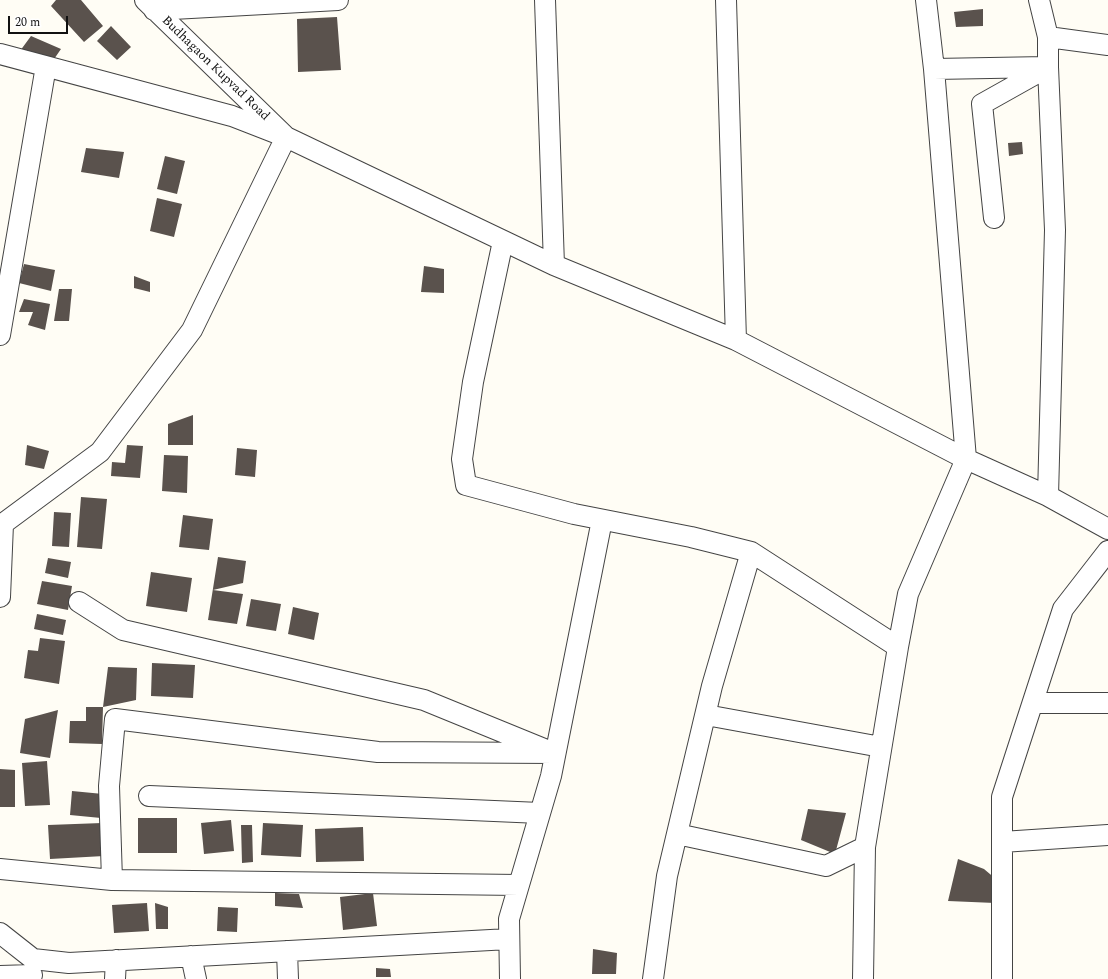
<!DOCTYPE html>
<html>
<head>
<meta charset="utf-8">
<style>
	body { margin:0 }
	#map { position:relative; width:1108px; height:979px; overflow:hidden; background:#fffdf5; font-family:Spectral,serif }
	canvas { display:block }
	.scale { position:absolute; left:8px; top:16px; width:60px; height:18px; box-sizing:border-box; border:2px solid #111; border-top:0; padding-left:5px; font-size:12px; line-height:14px; white-space:nowrap; color:#111; -webkit-text-stroke:3px #fff; paint-order:stroke }
</style>
</head>
<body>
<div id="map">
<canvas width="1108" height="979"></canvas>
<div class="scale">20 m</div>
</div>
<script>
const ctx = document.querySelector('canvas').getContext('2d');
ctx.lineJoin = 'round';
function paint(path, color) { ctx.fillStyle = color; ctx.fill(path, 'evenodd'); }
function trace(path, color, width, dash) { ctx.strokeStyle = color; ctx.lineWidth = width; ctx.lineCap = dash ? 'butt' : 'round'; ctx.setLineDash(dash || []); ctx.stroke(path); }
function drawText(font, color, halo, rows, align = 'center') {
  ctx.font = font + ' Spectral,serif'; ctx.lineWidth = 4; ctx.setLineDash([]); ctx.textBaseline = 'middle'; ctx.strokeStyle = halo; ctx.fillStyle = color; for (const [text, x, y, turn = 0] of rows) {
    ctx.save(); ctx.translate(x, y); ctx.rotate((+turn || 0) * Math.PI / 180); ctx.textAlign = isNaN(turn) ? turn : align; if (halo) ctx.strokeText(text, 0, 0); ctx.fillText(text, 0, 0); ctx.restore();
  }
}
paint(new Path2D(`
	M 56,0 L 81,0 L 103,26 L 84,42 L 51,6 Z
	M 983,9 L 983,26 L 956,27 L 954,12 Z
	M 337,17 L 341,70 L 298,72 L 297,19 Z
	M 111,26 L 131,47 L 117,60 L 97,41 Z
	M 31,36 L 61,49 L 52,62 L 20,51 Z
	M 1022,142 L 1023,154 L 1009,156 L 1008,143 Z
	M 86,148 L 124,152 L 119,178 L 81,172 Z
	M 165,156 L 185,161 L 177,194 L 157,189 Z
	M 157,198 L 182,204 L 174,237 L 150,231 Z
	M 24,264 L 55,270 L 51,291 L 19,283 Z
	M 424,266 L 444,269 L 444,293 L 421,292 Z
	M 134,276 L 150,282 L 150,292 L 134,288 Z
	M 59,289 L 72,289 L 69,321 L 54,321 Z
	M 24,299 L 50,304 L 45,330 L 28,325 L 33,312 L 19,312 Z
	M 193,415 L 193,445 L 168,445 L 168,424 Z
	M 27,445 L 49,451 L 44,469 L 25,465 Z
	M 127,445 L 143,446 L 140,478 L 111,476 L 112,462 L 125,463 Z
	M 237,448 L 257,450 L 255,477 L 235,475 Z
	M 164,455 L 188,456 L 187,493 L 162,491 Z
	M 81,497 L 107,499 L 102,549 L 77,547 Z
	M 54,512 L 71,513 L 69,547 L 52,546 Z
	M 183,515 L 213,519 L 209,550 L 179,547 Z
	M 218,557 L 246,561 L 243,583 L 213,590 L 243,594 L 237,624 L 208,620 Z
	M 48,558 L 71,562 L 68,578 L 45,573 Z
	M 151,572 L 192,578 L 187,612 L 146,606 Z
	M 42,581 L 72,586 L 68,610 L 37,604 Z
	M 251,599 L 281,604 L 276,631 L 246,626 Z
	M 293,607 L 319,613 L 314,640 L 288,634 Z
	M 37,614 L 66,620 L 63,635 L 34,629 Z
	M 40,638 L 65,641 L 59,684 L 24,678 L 28,650 L 38,651 Z
	M 152,663 L 195,665 L 193,698 L 151,696 Z
	M 108,667 L 137,668 L 136,700 L 103,707 Z
	M 86,707 L 103,707 L 102,744 L 69,743 L 70,721 L 86,721 Z
	M 58,710 L 50,758 L 20,753 L 25,719 Z
	M 47,761 L 50,805 L 25,806 L 22,763 Z
	M 0,769 L 15,770 L 15,807 L 0,807 Z
	M 72,791 L 103,794 L 101,818 L 70,815 Z
	M 808,809 L 846,813 L 835,854 L 801,840 Z
	M 138,818 L 177,818 L 177,853 L 138,853 Z
	M 231,820 L 234,851 L 204,854 L 201,823 Z
	M 102,823 L 104,856 L 50,859 L 48,825 Z
	M 263,823 L 303,825 L 301,857 L 261,855 Z
	M 241,825 L 252,825 L 253,862 L 242,863 Z
	M 363,827 L 364,861 L 316,862 L 315,829 Z
	M 958,859 L 984,869 L 997,880 L 995,903 L 948,901 Z
	M 275,893 L 299,894 L 303,908 L 275,906 Z
	M 373,893 L 377,926 L 343,930 L 340,897 Z
	M 147,903 L 149,931 L 114,933 L 112,905 Z
	M 155,903 L 168,907 L 168,929 L 156,929 Z
	M 218,907 L 238,908 L 237,932 L 217,931 Z
	M 593,949 L 617,953 L 616,974 L 592,974 Z
	M 376,968 L 390,969 L 391,977 L 376,977 Z`), '#5a524d');
const minor = new Path2D(`
	M 545,0 L 554,265
	M 726,0 L 736,340
	M 1039,0 L 1048,37 L 1048,67 L 1055,230 L 1048,496
	M 154,10 L 338,0
	M 1048,37 L 1108,45
	M 0,54 L 232,116 L 286,137 L 554,265 L 736,340 L 966,459 L 1048,496 L 1108,529
	M 934,69 L 1046,67
	M 994,218 L 982,104 L 1048,67
	M 503,241 L 473,382 L 462,459 L 466,485 L 574,514 L 691,537 L 751,552 L 898,647
	M 0,335 L 46,66
	M 0,526 L 100,452 L 192,330 L 286,137 L 145,0
	M 0,597 L 3,524
	M 79,602 L 123,630 L 424,700 L 544,749
	M 1033,703 L 1108,703
	M 706,715 L 881,747
	M 149,796 L 540,813
	M 677,834 L 826,866 L 865,847
	M 1002,842 L 1108,835
	M 0,869 L 112,880 L 519,885
	M 112,880 L 109,786 L 115,719 L 378,752 L 555,753
	M 0,933 L 33,959 L 69,963 L 509,939
	M 287,951 L 288,979
	M 191,956 L 196,979
	M 0,976 L 32,975
	M 115,979 L 116,960
	M 510,979 L 509,919 L 551,776 L 602,520
	M 653,979 L 667,876 L 712,686 L 751,552
	M 863,979 L 865,847 L 898,647 L 908,594 L 966,459 L 934,69 L 926,0
	M 1002,979 L 1002,797 L 1063,609 L 1108,551`);
trace(minor, '#444', 22);
trace(minor, '#fff', 20);
drawText('13px', '#111', '#fff', [
	["Budhagaon Kupvad Road",215,69,44]
]);
</script>
</body>
</html>
